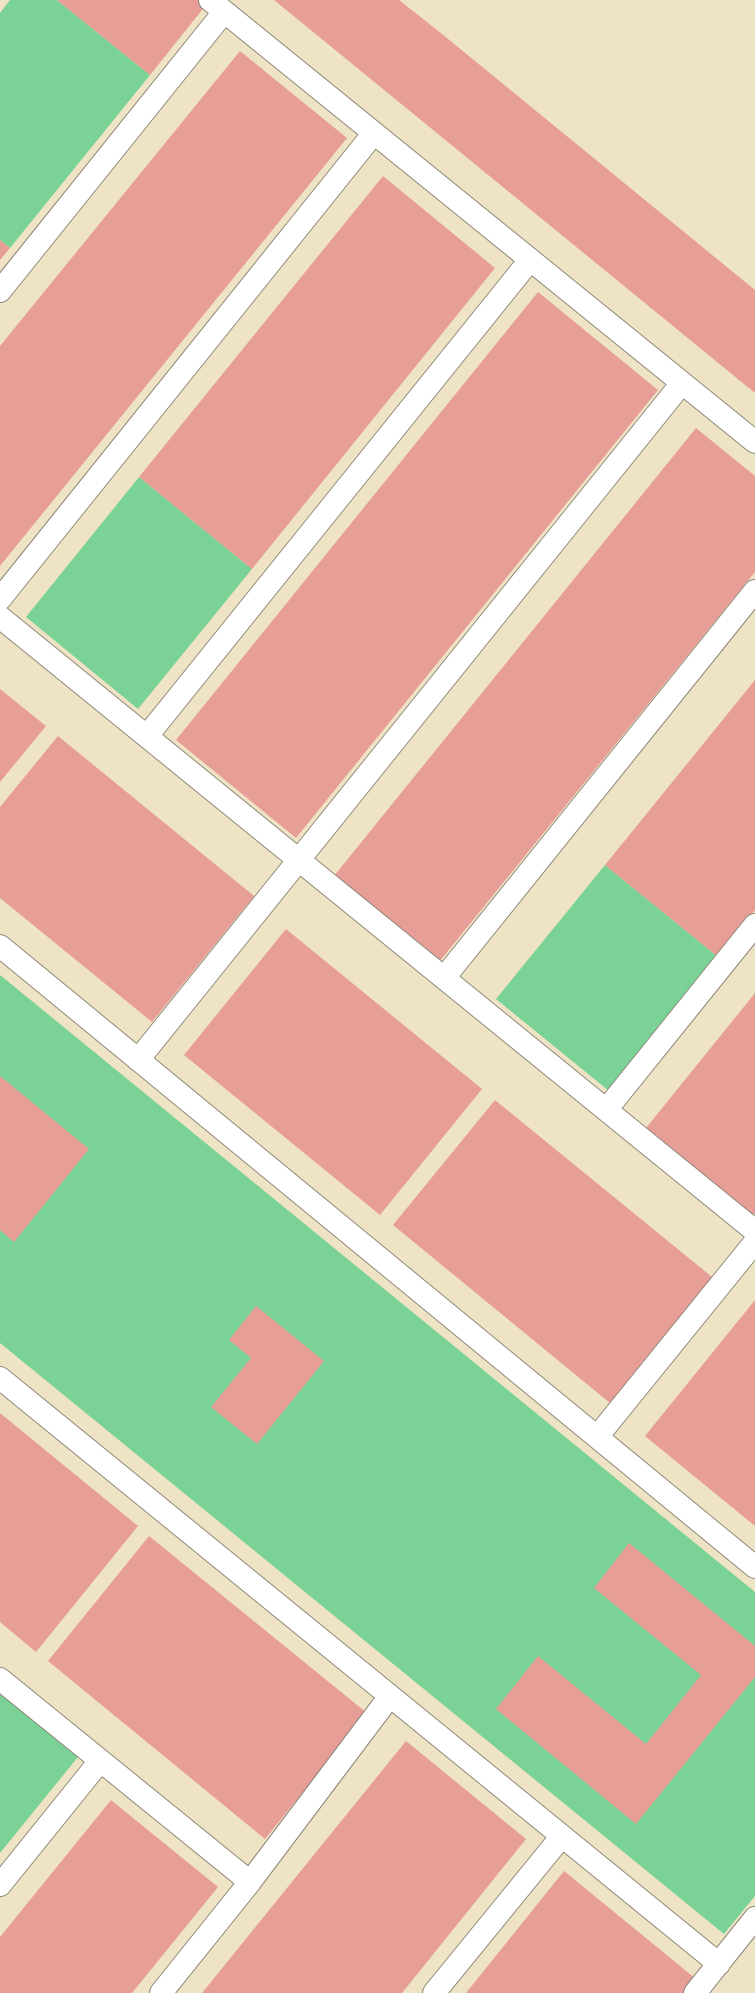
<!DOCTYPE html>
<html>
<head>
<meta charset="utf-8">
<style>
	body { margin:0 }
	canvas { display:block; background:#efe3c5 }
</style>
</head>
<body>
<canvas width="755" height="1993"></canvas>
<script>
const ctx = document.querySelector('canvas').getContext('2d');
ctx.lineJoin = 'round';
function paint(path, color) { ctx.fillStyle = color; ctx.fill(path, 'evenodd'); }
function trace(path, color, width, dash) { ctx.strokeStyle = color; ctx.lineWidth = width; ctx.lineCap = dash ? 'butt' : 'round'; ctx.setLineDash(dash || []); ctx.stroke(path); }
paint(new Path2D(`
	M 10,0 L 57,0 L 150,75 L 10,248 L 0,240 L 0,13 Z
	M 139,477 L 252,569 L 138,709 L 26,617 Z
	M 605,865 L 717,956 L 609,1091 L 496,999 Z
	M 0,975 L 755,1592 L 755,1896 L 724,1934 L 0,1343 Z
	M 0,1693 L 78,1757 L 0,1853 Z`), '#7ad297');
paint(new Path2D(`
	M 57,0 L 199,0 L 206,5 L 150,75 Z
	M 274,0 L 399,0 L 442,34 L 755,290 L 755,393 Z
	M 240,51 L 347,138 L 0,566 L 0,346 Z
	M 383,176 L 495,268 L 252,569 L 139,477 Z
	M 0,240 L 10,248 L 0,260 Z
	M 538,292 L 658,390 L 296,838 L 176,740 Z
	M 696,428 L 755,476 L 755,572 L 439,962 L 334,876 Z
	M 755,680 L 755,910 L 717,956 L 605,865 Z
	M 0,689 L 46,726 L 0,782 Z
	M 58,736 L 254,896 L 152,1022 L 0,898 L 0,807 Z
	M 286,929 L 482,1089 L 380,1215 L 184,1055 Z
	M 755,993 L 755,1213 L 749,1221 L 642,1133 Z
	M 0,1076 L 89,1149 L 14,1242 L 0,1230 Z
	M 495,1100 L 712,1277 L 610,1403 L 393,1225 Z
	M 755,1300 L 755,1526 L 645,1436 Z
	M 256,1306 L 324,1361 L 257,1444 L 211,1407 L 251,1358 L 229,1340 Z
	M 0,1413 L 138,1526 L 36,1652 L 0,1622 Z
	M 149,1536 L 367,1713 L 265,1839 L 48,1661 Z
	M 629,1543 L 755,1646 L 755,1677 L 636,1824 L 496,1709 L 538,1656 L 646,1744 L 701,1675 L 594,1588 Z
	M 406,1741 L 526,1839 L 402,1993 L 202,1993 Z
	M 111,1800 L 218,1887 L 132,1993 L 0,1993 L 0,1937 Z
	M 564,1871 L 696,1979 L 685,1993 L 466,1993 Z`), '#e79e97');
const minor = new Path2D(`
	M 210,0 L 755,442
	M 0,291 L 224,12
	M 0,599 L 374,133
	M 0,617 L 755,1231
	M 147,736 L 530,260
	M 0,946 L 755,1567
	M 444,978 L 755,591
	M 138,1060 L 682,383
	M 606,1110 L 755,925
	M 0,1378 L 719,1964
	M 597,1437 L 755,1242
	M 0,1679 L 250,1882 L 390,1696
	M 0,1885 L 100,1761
	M 161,1993 L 250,1882
	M 434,1993 L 562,1836
	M 695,1993 L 755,1918`);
trace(minor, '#8d8778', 24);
trace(minor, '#fff', 22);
</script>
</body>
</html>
